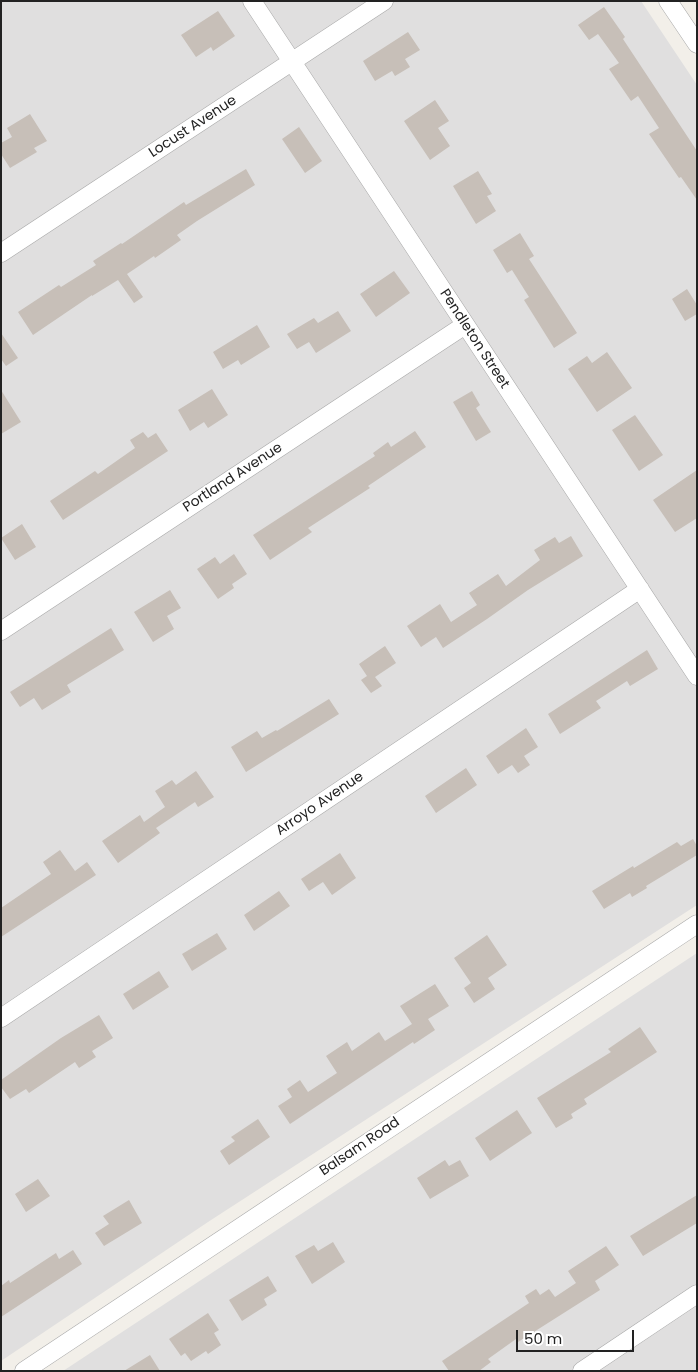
<!DOCTYPE html>
<html>
<head>
<meta charset="utf-8">
<style>
	body { margin:0 }
	#map { position:relative; width:698px; height:1372px; overflow:hidden; background:#f2efe9; font-family:Poppins,sans-serif }
	canvas { display:block }
	.frame { position:absolute; inset:0; border:2px solid #222; pointer-events:none }
	.scale { position:absolute; left:516px; top:1330px; width:118px; height:22px; box-sizing:border-box; border:2px solid #222; border-top:0; padding-left:6px; font-size:15px; line-height:18px; white-space:nowrap; color:#222; -webkit-text-stroke:4px #fff; paint-order:stroke }
</style>
</head>
<body>
<div id="map">
<canvas width="698" height="1372"></canvas>
<div class="frame"></div>
<div class="scale">50 m</div>
</div>
<script>
const ctx = document.querySelector('canvas').getContext('2d');
ctx.lineJoin = 'round';
function paint(path, color) { ctx.fillStyle = color; ctx.fill(path, 'evenodd'); }
function trace(path, color, width, dash) { ctx.strokeStyle = color; ctx.lineWidth = width; ctx.lineCap = dash ? 'butt' : 'round'; ctx.setLineDash(dash || []); ctx.stroke(path); }
function drawText(font, color, halo, rows, align = 'center') {
  ctx.font = font + ' Poppins,sans-serif'; ctx.lineWidth = 4; ctx.setLineDash([]); ctx.textBaseline = 'middle'; ctx.strokeStyle = halo; ctx.fillStyle = color; for (const [text, x, y, turn = 0] of rows) {
    ctx.save(); ctx.translate(x, y); ctx.rotate((+turn || 0) * Math.PI / 180); ctx.textAlign = isNaN(turn) ? turn : align; if (halo) ctx.strokeText(text, 0, 0); ctx.fillText(text, 0, 0); ctx.restore();
  }
}
paint(new Path2D(`
	M 1,1 L 641,1 L 697,85 L 697,905 L 208,1222 L 1,1361 Z
	M 697,953 L 697,1371 L 63,1371 Z`), '#e0dfdf');
paint(new Path2D(`
	M 604,7 L 625,37 L 623,39 L 697,151 L 697,200 L 681,177 L 679,178 L 649,134 L 659,128 L 638,96 L 631,101 L 609,69 L 619,63 L 598,34 L 589,40 L 578,25 Z
	M 218,11 L 235,36 L 213,51 L 211,47 L 196,57 L 181,35 Z
	M 408,32 L 420,50 L 405,59 L 410,67 L 395,76 L 392,71 L 375,81 L 363,61 Z
	M 435,100 L 449,121 L 438,128 L 450,146 L 430,160 L 404,121 Z
	M 30,114 L 47,141 L 34,148 L 37,152 L 10,168 L 1,154 L 1,143 L 12,137 L 7,128 Z
	M 299,127 L 322,161 L 305,173 L 282,139 Z
	M 246,169 L 255,185 L 197,221 L 177,235 L 181,240 L 155,258 L 154,256 L 127,274 L 143,297 L 134,303 L 118,280 L 92,296 L 92,295 L 33,335 L 18,312 L 59,285 L 61,287 L 96,265 L 93,261 L 121,243 L 122,244 L 184,202 L 186,205 Z
	M 478,171 L 492,194 L 487,196 L 496,211 L 476,224 L 453,186 Z
	M 520,233 L 534,256 L 529,259 L 577,333 L 554,348 L 524,300 L 529,297 L 512,270 L 507,273 L 493,250 Z
	M 394,271 L 410,293 L 376,317 L 360,294 Z
	M 687,289 L 697,305 L 697,314 L 685,321 L 672,299 Z
	M 338,311 L 351,331 L 316,353 L 309,342 L 297,349 L 287,334 L 314,318 L 318,323 Z
	M 257,325 L 270,347 L 241,365 L 238,360 L 223,369 L 213,352 Z
	M 1,333 L 18,358 L 6,366 L 1,359 Z
	M 607,352 L 632,388 L 597,412 L 568,369 L 587,356 L 592,363 Z
	M 212,389 L 228,415 L 208,428 L 204,422 L 190,431 L 178,410 Z
	M 1,390 L 21,422 L 1,434 Z
	M 472,391 L 480,405 L 476,408 L 491,432 L 476,441 L 453,402 Z
	M 635,415 L 663,455 L 639,471 L 612,430 Z
	M 415,431 L 426,447 L 368,486 L 370,488 L 308,528 L 312,532 L 270,560 L 253,535 L 375,456 L 373,453 L 388,442 L 391,447 Z
	M 143,432 L 148,438 L 156,433 L 168,451 L 63,520 L 50,501 L 95,471 L 98,474 L 135,448 L 130,440 Z
	M 697,470 L 697,518 L 675,532 L 653,500 Z
	M 22,524 L 36,547 L 15,560 L 1,538 Z
	M 571,536 L 583,556 L 528,590 L 487,619 L 443,648 L 436,637 L 421,647 L 407,626 L 440,604 L 451,622 L 477,605 L 469,593 L 498,574 L 506,586 L 540,560 L 534,550 L 555,537 L 559,543 Z
	M 234,554 L 247,574 L 232,584 L 234,588 L 218,599 L 197,569 L 215,557 L 220,564 Z
	M 170,590 L 181,608 L 167,616 L 174,629 L 153,642 L 134,612 Z
	M 111,628 L 124,650 L 67,685 L 71,692 L 42,710 L 34,698 L 20,707 L 10,692 Z
	M 385,646 L 396,663 L 375,677 L 382,686 L 371,693 L 361,680 L 367,676 L 359,664 Z
	M 647,650 L 658,669 L 630,686 L 627,681 L 596,701 L 601,708 L 560,734 L 548,714 Z
	M 329,699 L 339,714 L 246,772 L 231,747 L 257,731 L 262,738 L 276,730 L 277,731 Z
	M 526,728 L 538,747 L 524,756 L 530,765 L 518,773 L 512,765 L 498,774 L 486,756 Z
	M 466,768 L 477,785 L 436,813 L 425,796 Z
	M 196,771 L 214,797 L 198,807 L 195,802 L 156,828 L 160,833 L 118,863 L 102,841 L 140,815 L 144,822 L 165,807 L 155,791 L 172,780 L 176,785 Z
	M 693,839 L 697,846 L 697,855 L 646,886 L 647,888 L 632,897 L 630,893 L 604,909 L 592,891 L 633,866 L 634,868 L 677,842 L 681,846 Z
	M 60,850 L 75,871 L 87,862 L 96,875 L 1,937 L 1,908 L 51,874 L 43,862 Z
	M 340,853 L 356,878 L 332,895 L 323,882 L 309,891 L 301,879 Z
	M 279,891 L 290,906 L 254,931 L 244,915 Z
	M 217,933 L 227,949 L 192,971 L 182,954 Z
	M 487,935 L 507,965 L 488,978 L 495,989 L 474,1003 L 464,988 L 471,983 L 454,958 Z
	M 159,971 L 169,987 L 133,1010 L 123,994 Z
	M 435,984 L 449,1006 L 428,1019 L 435,1030 L 414,1044 L 413,1042 L 290,1124 L 278,1106 L 292,1097 L 287,1089 L 300,1080 L 308,1092 L 337,1073 L 326,1056 L 347,1042 L 352,1051 L 379,1032 L 385,1041 L 412,1024 L 400,1006 Z
	M 99,1015 L 113,1038 L 92,1051 L 96,1057 L 79,1068 L 75,1062 L 29,1093 L 26,1089 L 10,1099 L 1,1087 L 1,1080 L 61,1038 Z
	M 640,1027 L 657,1052 L 584,1099 L 587,1104 L 571,1114 L 573,1118 L 556,1128 L 537,1098 L 611,1052 L 608,1049 Z
	M 517,1110 L 532,1133 L 490,1161 L 475,1138 Z
	M 258,1119 L 270,1137 L 229,1165 L 220,1151 L 235,1141 L 231,1137 Z
	M 445,1160 L 449,1166 L 460,1160 L 469,1176 L 430,1199 L 417,1178 Z
	M 38,1179 L 50,1196 L 26,1212 L 15,1194 Z
	M 697,1195 L 697,1223 L 643,1256 L 630,1236 Z
	M 129,1200 L 142,1223 L 104,1246 L 95,1233 L 109,1224 L 103,1216 Z
	M 333,1242 L 345,1262 L 312,1284 L 295,1256 L 314,1245 L 318,1251 Z
	M 606,1246 L 619,1265 L 595,1281 L 600,1290 L 518,1342 L 516,1339 L 488,1359 L 491,1362 L 479,1371 L 449,1371 L 442,1361 L 529,1303 L 525,1296 L 536,1289 L 540,1295 L 549,1289 L 555,1297 L 576,1283 L 568,1271 Z
	M 73,1250 L 82,1264 L 1,1317 L 1,1286 L 9,1280 L 10,1283 L 56,1253 L 59,1259 Z
	M 268,1276 L 277,1291 L 264,1299 L 267,1305 L 242,1321 L 229,1300 Z
	M 208,1313 L 219,1330 L 214,1333 L 221,1345 L 208,1354 L 206,1351 L 191,1361 L 185,1353 L 181,1356 L 169,1339 Z
	M 150,1355 L 160,1371 L 124,1371 Z`), '#c7bfb8');
const minor = new Path2D(`
	M 252,1 L 697,676
	M 668,1 L 697,44
	M 1,253 L 384,1
	M 1,631 L 465,325
	M 1,1018 L 640,589
	M 24,1371 L 697,924
	M 582,1371 L 697,1294`);
trace(minor, '#a9a9a9', 19);
trace(minor, '#fff', 18);
drawText('14px', '#222', '#fff', [
	["Locust Avenue",193,127,-33],
	["Pendleton Street",474,339,57],
	["Portland Avenue",233,478,-33],
	["Arroyo Avenue",320,804,-34],
	["Balsam Road",360,1147,-34]
]);
</script>
</body>
</html>
